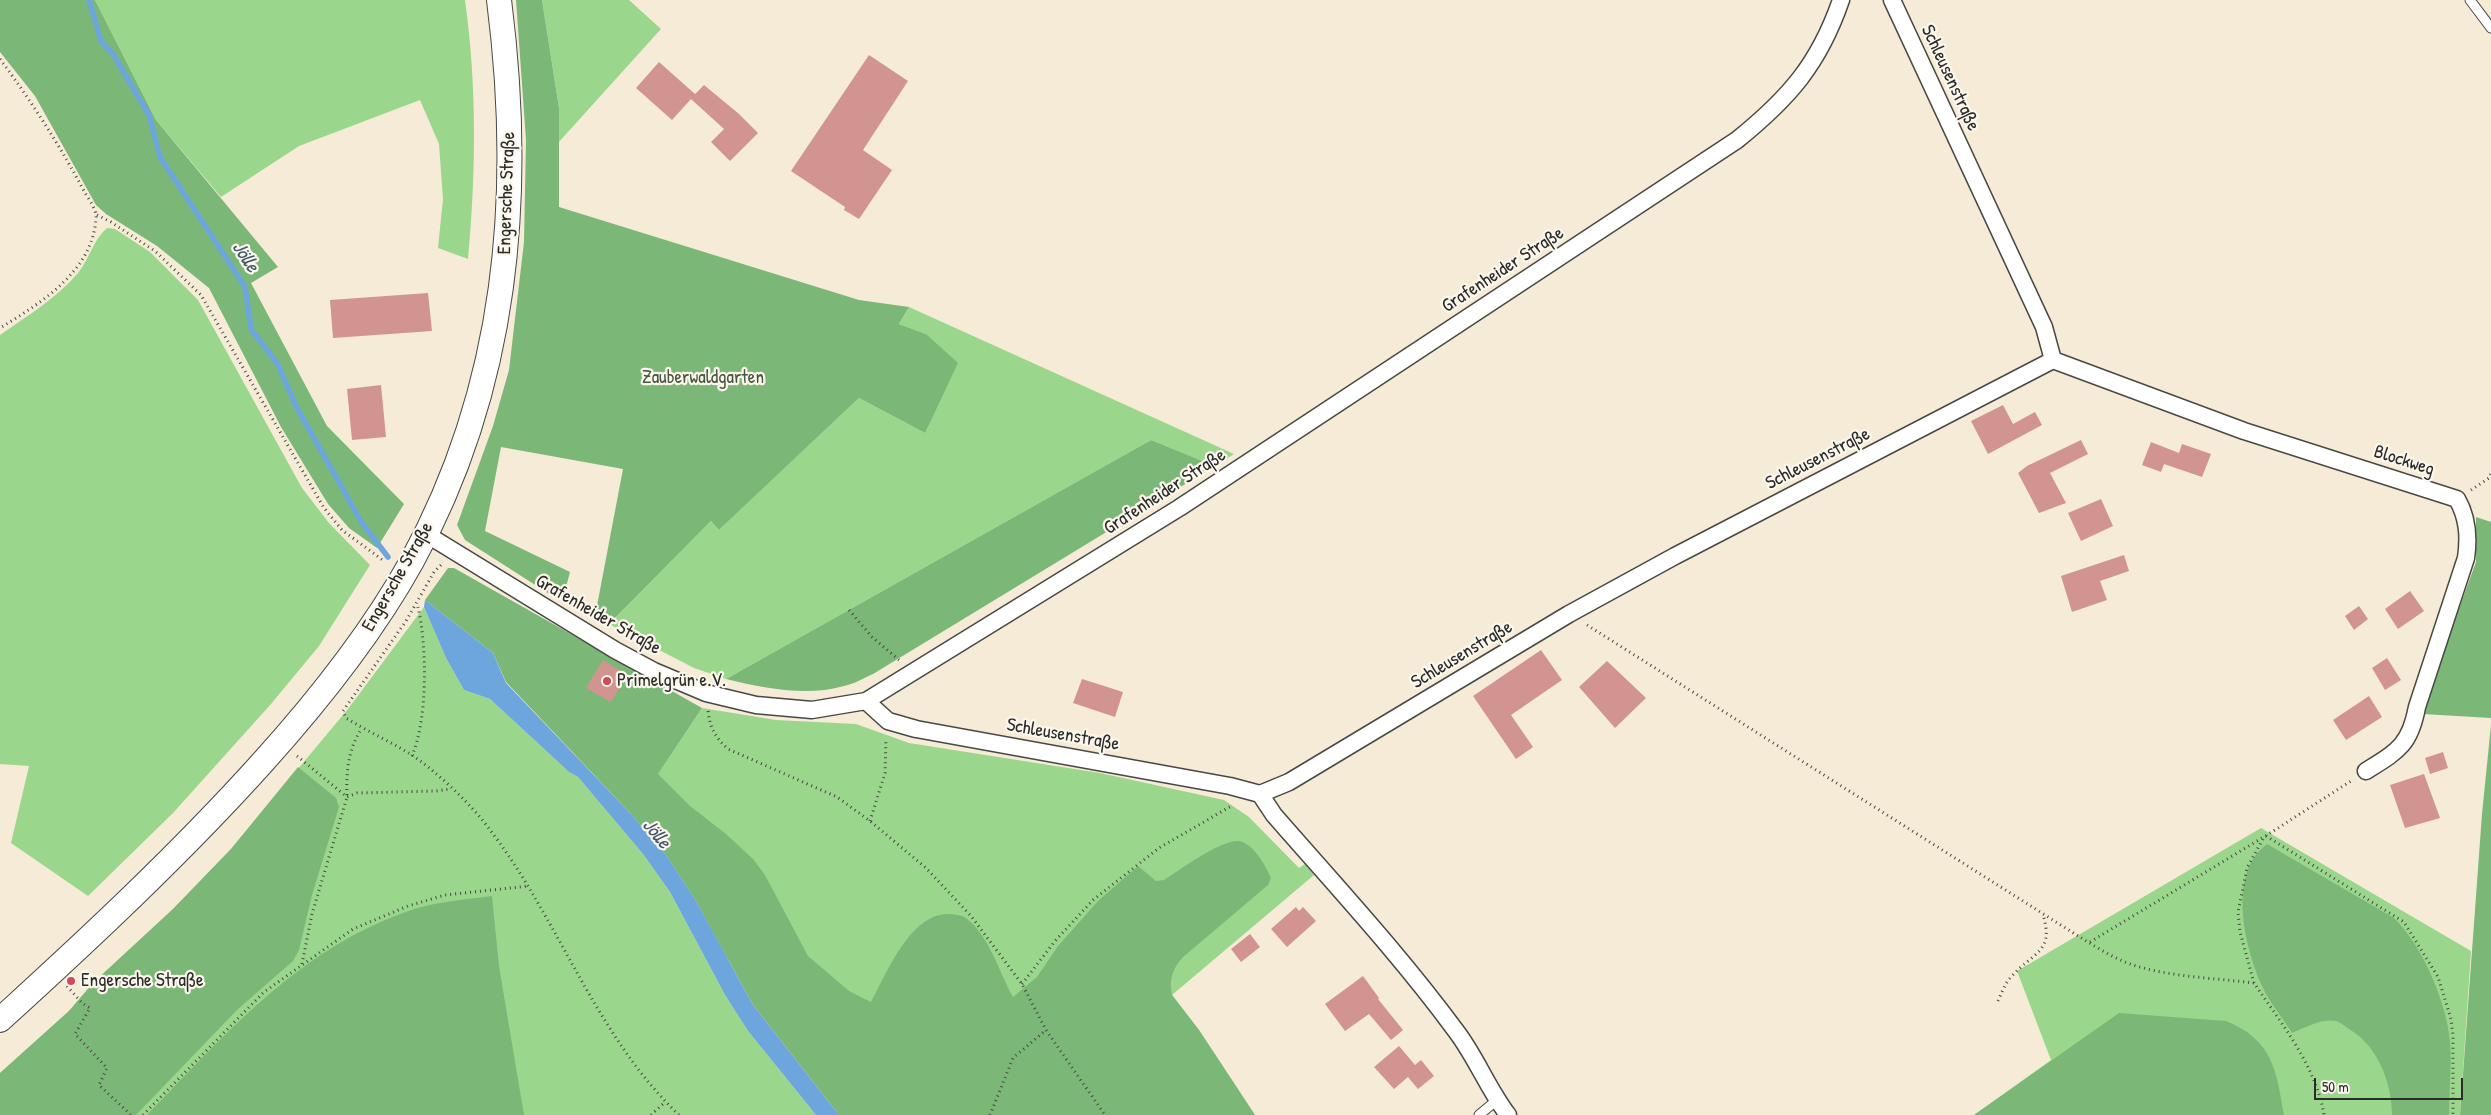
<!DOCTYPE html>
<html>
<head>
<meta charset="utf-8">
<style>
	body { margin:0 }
	#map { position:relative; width:2491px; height:1115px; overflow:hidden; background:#f5ebd6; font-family:"Patrick Hand",sans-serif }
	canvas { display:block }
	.scale { position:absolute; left:2314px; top:1078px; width:149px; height:22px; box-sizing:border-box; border:2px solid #2b2b2b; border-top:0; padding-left:6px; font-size:15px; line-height:18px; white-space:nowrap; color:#2b2b2b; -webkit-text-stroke:4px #fbf7ec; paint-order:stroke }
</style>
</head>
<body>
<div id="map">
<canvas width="2491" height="1115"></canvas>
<div class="scale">50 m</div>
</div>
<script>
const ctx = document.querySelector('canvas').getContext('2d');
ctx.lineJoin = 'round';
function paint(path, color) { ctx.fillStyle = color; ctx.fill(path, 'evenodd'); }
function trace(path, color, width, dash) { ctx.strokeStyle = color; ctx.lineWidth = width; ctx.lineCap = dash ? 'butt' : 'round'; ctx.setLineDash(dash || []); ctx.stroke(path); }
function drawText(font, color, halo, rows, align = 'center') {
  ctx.font = font + ' "Patrick Hand",sans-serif'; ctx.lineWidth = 4.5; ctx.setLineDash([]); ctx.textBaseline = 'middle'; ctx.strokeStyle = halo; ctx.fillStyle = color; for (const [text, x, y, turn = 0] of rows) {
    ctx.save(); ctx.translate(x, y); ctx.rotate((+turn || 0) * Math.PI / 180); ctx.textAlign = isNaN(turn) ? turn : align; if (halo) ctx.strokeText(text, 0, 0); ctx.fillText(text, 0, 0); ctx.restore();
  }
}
paint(new Path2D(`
	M 95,0 L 465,0 C 477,86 476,173 468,259 L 438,248 L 443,199 L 439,144 L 420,100 L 299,146 L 221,197 L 156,120 Z
	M 542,0 L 629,0 L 661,29 L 558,143 L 559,108 Z
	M 107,228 L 115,229 L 150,252 L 198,300 L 302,488 L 329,523 L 370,565 L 319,646 L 271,704 L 173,813 L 88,896 L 11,843 L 29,766 L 0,764 L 0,335 C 27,316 57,298 78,273 C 90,258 93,240 107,228 Z
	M 909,307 L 1234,454 L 1215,466 L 1151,440 L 726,679 L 694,668 L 609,624 L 711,521 L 719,530 L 859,398 L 925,433 L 926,334 L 899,324 Z
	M 424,607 L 446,658 L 464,690 L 490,699 L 569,772 L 578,777 L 643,854 L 670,892 L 725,995 L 748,1031 L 816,1115 L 0,1115 L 0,1073 L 69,1011 L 93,983 L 173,909 L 231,849 L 348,709 Z
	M 702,708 L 776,720 L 856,724 L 909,743 L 1100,773 L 1224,800 L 1249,817 L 1299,868 L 1305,864 L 1314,875 L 1172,995 L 1199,1030 L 1255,1115 L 839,1115 L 721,949 L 696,901 L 666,855 L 631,814 Z
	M 2261,828 L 2471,951 L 2460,1115 L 1974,1115 L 2051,1060 L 2017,971 Z`), '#9ad78c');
paint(new Path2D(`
	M 0,0 L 95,0 L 156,120 L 278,267 L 251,283 L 327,426 L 404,504 L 377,548 L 349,528 L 328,504 L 281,427 L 209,288 L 157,246 L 106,214 L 96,205 L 35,96 L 0,52 Z
	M 516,0 L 542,0 L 559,108 L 559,207 L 859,300 L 909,307 L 899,324 L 926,334 L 958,363 L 925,433 L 859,398 L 719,530 L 711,521 L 609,624 L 601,620 L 596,611 L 623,469 L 501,447 L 485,531 L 570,572 C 567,582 566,596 554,597 L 465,540 L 457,525 L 493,426 L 509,370 L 524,242 L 526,140 Z
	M 1151,440 L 1215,466 L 873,674 C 864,678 854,684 844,686 C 806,697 763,688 726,679 Z
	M 2476,517 L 2491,522 L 2491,718 L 2423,714 L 2426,699 L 2476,562 Z
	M 448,568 L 454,568 L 702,708 L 658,774 L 690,806 L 726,834 L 753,859 L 765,875 L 808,956 L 849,991 L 871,1002 C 887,973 910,914 948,914 C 953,914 962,915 966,918 C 990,937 999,972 1013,997 L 1037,977 L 1058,946 L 1098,901 L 1138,866 L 1156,881 L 1164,880 C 1179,870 1222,839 1239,841 C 1253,843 1266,866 1271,878 L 1268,885 L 1182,958 C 1172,970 1169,980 1172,995 L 1199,1030 L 1255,1115 L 839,1115 L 753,1005 L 696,901 L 666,855 L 631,814 L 506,682 L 493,653 L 425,600 Z
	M 2491,725 L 2491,1115 L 2460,1115 L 2482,814 Z
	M 298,767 L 336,798 L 339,807 L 312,895 L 299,950 L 293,961 L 237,1010 L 136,1115 L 0,1115 L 0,1073 L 69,1011 L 93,983 L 173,909 L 231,849 Z
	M 2267,844 L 2394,918 C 2422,945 2447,1003 2450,1042 C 2452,1066 2449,1091 2449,1115 L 2392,1115 C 2392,1083 2378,1046 2349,1029 C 2346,1027 2340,1022 2336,1021 C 2322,1018 2304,1028 2292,1033 C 2283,1018 2270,1003 2263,988 C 2245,949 2226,874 2267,844 Z
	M 492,896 L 499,966 L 524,1115 L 147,1115 C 223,1037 297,951 403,913 C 431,902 462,900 492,896 Z
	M 2119,1013 L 2226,1021 C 2273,1040 2276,1070 2284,1115 L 1974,1115 Z`), '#7bb878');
paint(new Path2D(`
	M 425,600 L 493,653 L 506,683 L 631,814 L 666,855 L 696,901 L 753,1005 L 839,1115 L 816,1115 L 748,1031 L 725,995 L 670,892 L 643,854 L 578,777 L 569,772 L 490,699 L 464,690 L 446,658 L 424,607 Z`), '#6da6dc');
trace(new Path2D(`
	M 89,0 L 101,41 L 113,54 L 149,115 L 160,157 L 245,287 L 251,329 L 277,363 L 297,408 L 362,523 L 388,557`), '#6da6dc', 5.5);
paint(new Path2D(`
	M 869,55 L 908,81 L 863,150 L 892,170 L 859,219 L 844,210 L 845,207 L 791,171 Z
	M 659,62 L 695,94 L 704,85 L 739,114 L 758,133 L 730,161 L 711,142 L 724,129 L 691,99 L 672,120 L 636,88 Z
	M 428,293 L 432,331 L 333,338 L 330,300 Z
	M 381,385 L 386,437 L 352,440 L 347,389 Z
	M 2003,405 L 2013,424 L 2035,412 L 2042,425 L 1988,454 L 1971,421 Z
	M 2081,440 L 2088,454 L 2050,473 L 2066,503 L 2039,513 L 2018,473 L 2027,466 Z
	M 2151,442 L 2179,453 L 2182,444 L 2211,454 L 2202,477 L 2164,464 L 2161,472 L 2142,465 Z
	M 2101,499 L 2113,526 L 2081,541 L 2068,513 Z
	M 2124,555 L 2129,571 L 2100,581 L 2107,600 L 2072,612 L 2061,576 Z
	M 2410,591 L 2424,611 L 2398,629 L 2385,609 Z
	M 2359,606 L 2368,619 L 2354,630 L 2345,616 Z
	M 1541,650 L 1562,680 L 1511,715 L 1533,747 L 1516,759 L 1473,696 Z
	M 2387,658 L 2401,680 L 2385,690 L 2372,668 Z
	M 603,660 L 627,675 L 611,702 L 586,688 Z
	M 1607,661 L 1646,698 L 1615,728 L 1579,687 Z
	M 1082,679 L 1123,692 L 1115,717 L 1073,703 Z
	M 2369,696 L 2382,717 L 2346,740 L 2333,720 Z
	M 2443,752 L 2448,768 L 2430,774 L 2425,758 Z
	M 2424,774 L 2440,818 L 2405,828 L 2390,785 Z
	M 1296,907 L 1299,911 L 1303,907 L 1316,921 L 1287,947 L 1271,929 Z
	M 1250,934 L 1260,947 L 1241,962 L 1231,949 Z
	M 1363,976 L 1379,998 L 1378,999 L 1403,1030 L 1391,1040 L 1369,1014 L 1345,1031 L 1325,1004 Z
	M 1399,1046 L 1415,1065 L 1421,1060 L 1434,1076 L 1418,1089 L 1408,1077 L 1394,1089 L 1374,1067 Z`), '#d29491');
const service = new Path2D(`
	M 2470,0 L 2491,28
	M 1479,1115 L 1497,1100`);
const minor = new Path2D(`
	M 1892,0 L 2044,327 L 2053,360
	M 2053,360 L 2244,431 L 2457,499 C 2468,518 2469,537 2466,558 L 2417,707 C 2410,745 2398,751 2366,771
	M 426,534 L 615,650 L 654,671 L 706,693 L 756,705 L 812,710 L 866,701 L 1179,508 L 1737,140 C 1789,98 1819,64 1841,0
	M 866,701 L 888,721 L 916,729 L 1230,786 L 1260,794 L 1289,782 L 1569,614 L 1675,556 L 2053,360
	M 1260,794 L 1274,815 C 1336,886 1400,955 1456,1031 C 1476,1057 1488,1089 1508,1115`);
const secondary = new Path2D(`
	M 0,1020 C 90,938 180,854 262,763 C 318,701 371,635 412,561 C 508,386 524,194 499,0`);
trace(service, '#494845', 11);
trace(minor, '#494845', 19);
trace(secondary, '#494845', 26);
trace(new Path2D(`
	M 0,59 C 31,101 59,144 84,191 C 88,198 97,210 96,218 C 93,271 41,303 0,328
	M 97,215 L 111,222 L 155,251 L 201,295 L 324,508 L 342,530 L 384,561
	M 2471,490 L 2489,478 L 2491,473
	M 441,565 L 434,572 L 406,621 L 343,711 L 346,718 C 367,731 391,742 412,755 C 434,770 462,796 479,816 C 556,909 591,1031 679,1115
	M 849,610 L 872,637 L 899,660
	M 1587,625 L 2075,934 C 2093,945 2112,958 2133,965 C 2171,977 2214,978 2254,983 C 2281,1023 2316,1066 2324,1115
	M 708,711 C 710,728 715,737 728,749 L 837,797 L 870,821 L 926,868 L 971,916 L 1022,984 L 1046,1030 L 1105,1115
	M 297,756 L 347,797 L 357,793 L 436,791 L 450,789
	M 412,756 C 428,718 427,647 418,607
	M 870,821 L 885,773 L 886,739
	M 2266,836 L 2404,922 L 2438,977 L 2451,1019 L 2453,1036 L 2453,1115
	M 2090,942 L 2262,838
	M 302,964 L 312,914 L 347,797 C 346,772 348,749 362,728
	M 2254,983 L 2240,932 L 2238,912 L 2247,868 L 2264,837 L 2351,781
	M 1022,984 L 1055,941 L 1093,900 L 1159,848 L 1233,805
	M 67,986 L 82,1003 L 90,1008 L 75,1034 L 107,1068 L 99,1085 L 131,1115
	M 1998,1001 C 2002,992 2005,983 2012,976 C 2032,953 2055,952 2043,915
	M 143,1115 L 264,992 L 353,929 L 408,906 L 445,895 L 529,886
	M 651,1115 L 665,1102
	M 990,1115 L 1013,1058 L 1046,1030`), '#494845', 3, [1, 4]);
trace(service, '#fff', 9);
trace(minor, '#fff', 16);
trace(secondary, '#fff', 24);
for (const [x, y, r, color] of [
	[607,681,5,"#d1495b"],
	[71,981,5,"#d1495b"]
]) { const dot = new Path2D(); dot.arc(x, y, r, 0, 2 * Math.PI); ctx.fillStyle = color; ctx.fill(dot); trace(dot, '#fbf7ec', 2); }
drawText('19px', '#2b2b2b', '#fbf7ec', [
	["Schleusenstraße",1950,78,65],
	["Engersche Straße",507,193,-88],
	["Grafenheider Straße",1503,270,-33],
	["Schleusenstraße",1818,459,-27],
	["Blockweg",2404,461,18],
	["Grafenheider Straße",1165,492,-33],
	["Engersche Straße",398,577,-60],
	["Grafenheider Straße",598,615,30],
	["Schleusenstraße",1462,655,-31],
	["Schleusenstraße",1063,735,10]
]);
drawText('19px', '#475643', '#fbf7ec', [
	["Zauberwaldgarten",703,378]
]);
drawText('19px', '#2b2b2b', '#fbf7ec', [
	["Primelgrün e.V.",617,681],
	["Engersche Straße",81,981]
], 'left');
drawText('italic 20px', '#425669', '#fbf7ec', [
	["Jölle",245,257,57],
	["Jölle",656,834,51]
]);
</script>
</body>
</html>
